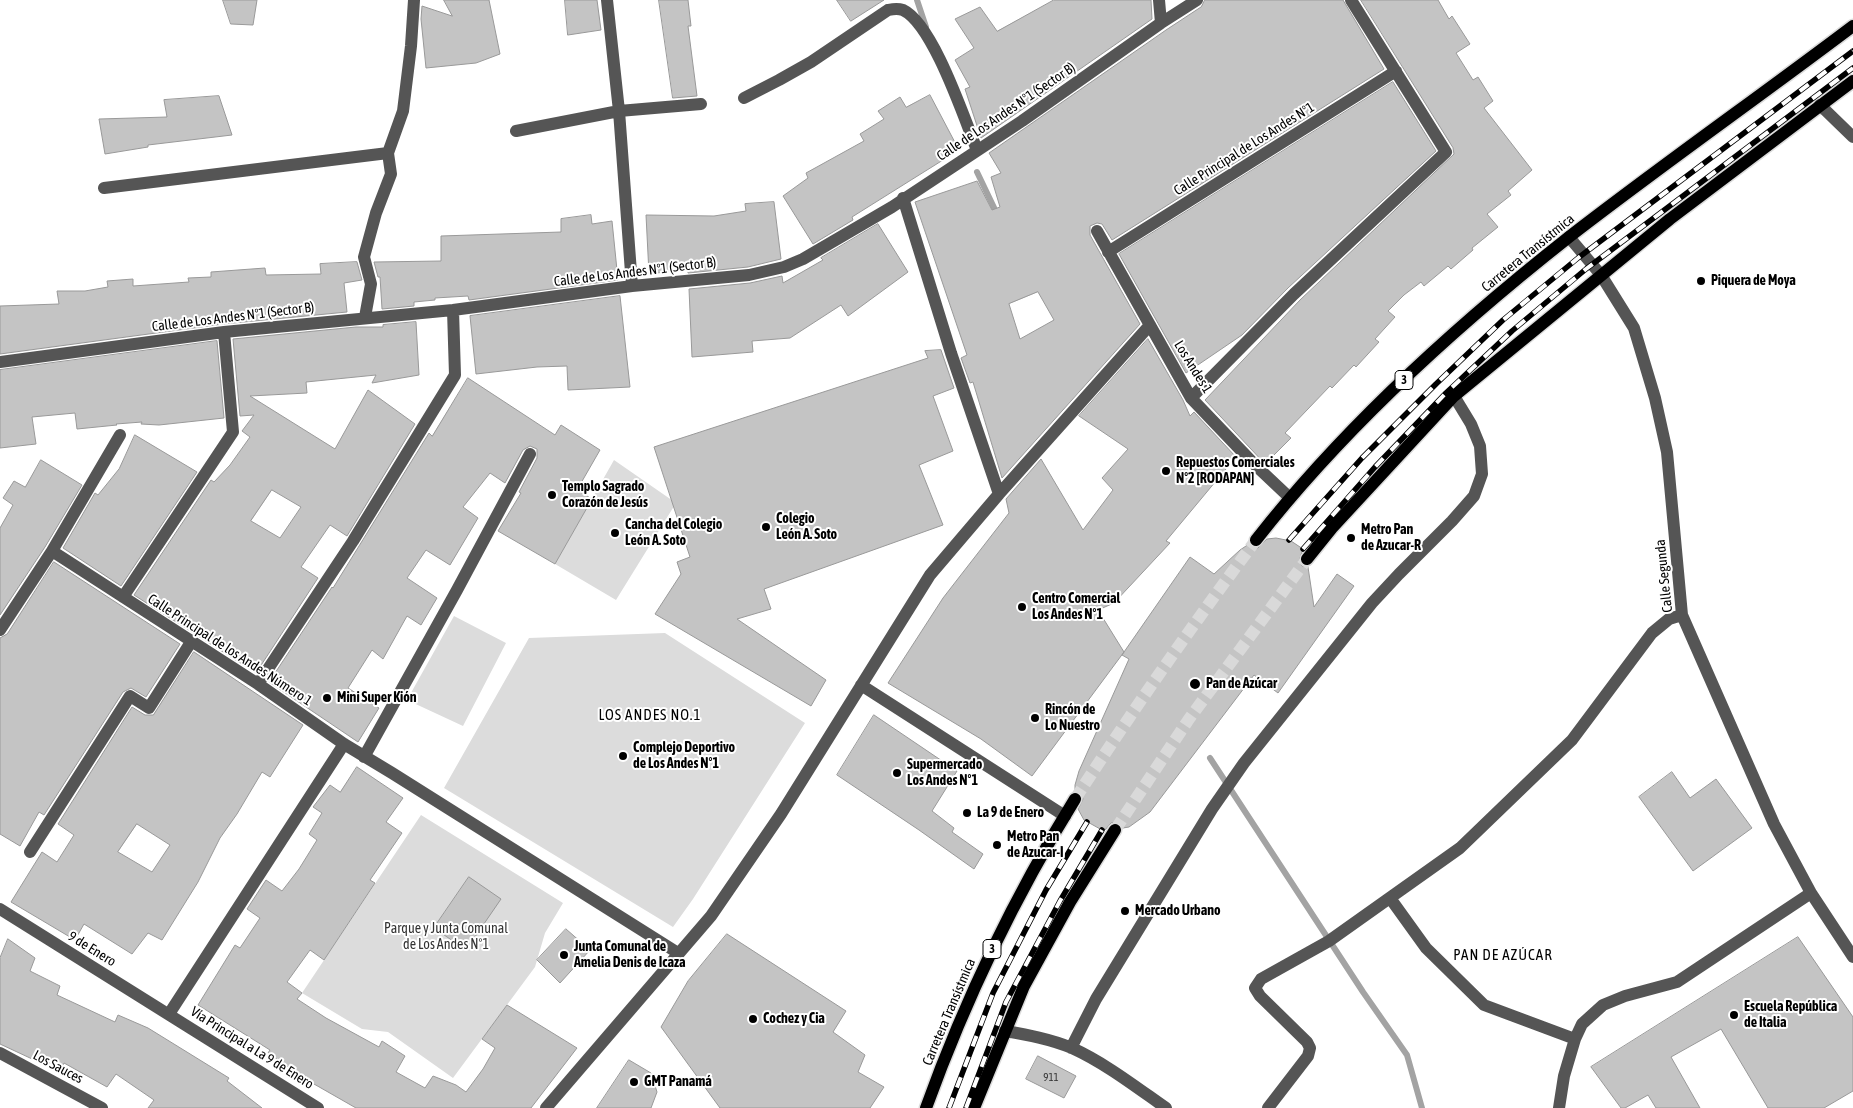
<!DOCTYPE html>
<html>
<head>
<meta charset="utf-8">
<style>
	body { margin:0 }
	canvas { display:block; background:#fff }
</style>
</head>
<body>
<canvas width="1853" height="1108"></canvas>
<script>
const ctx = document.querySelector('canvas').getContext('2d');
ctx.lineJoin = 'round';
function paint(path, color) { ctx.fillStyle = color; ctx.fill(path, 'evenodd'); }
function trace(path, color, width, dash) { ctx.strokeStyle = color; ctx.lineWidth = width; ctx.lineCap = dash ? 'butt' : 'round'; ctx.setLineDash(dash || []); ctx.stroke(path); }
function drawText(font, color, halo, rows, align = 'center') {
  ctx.font = font + ' "Asap Condensed",sans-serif'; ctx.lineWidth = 4; ctx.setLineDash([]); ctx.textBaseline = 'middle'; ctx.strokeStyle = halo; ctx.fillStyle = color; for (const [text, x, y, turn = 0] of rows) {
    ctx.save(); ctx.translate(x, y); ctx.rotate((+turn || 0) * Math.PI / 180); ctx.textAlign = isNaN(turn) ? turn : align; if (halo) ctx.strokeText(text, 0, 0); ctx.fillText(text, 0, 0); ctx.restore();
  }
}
paint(new Path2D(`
	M 614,460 L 676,503 L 616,600 L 555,564 Z
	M 454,616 L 506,643 L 463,726 L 407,700 Z
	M 665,633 L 805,723 L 693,899 L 673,927 L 444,788 L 529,638 Z
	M 421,815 L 563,903 L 545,933 L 535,967 L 453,1078 L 388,1032 L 362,1029 L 302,993 Z`), '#dcdcdc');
trace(new Path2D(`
	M 917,0 L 926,27
	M 977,172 L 998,216
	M 1210,758 L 1363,992 L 1407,1055 L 1422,1108`), '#a3a3a3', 6);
const building = new Path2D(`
	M 223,0 L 257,0 L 253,25 L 231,24 Z
	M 444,0 L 489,0 L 500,54 L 476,63 L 426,68 L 421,19 L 422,6 L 452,16 Z
	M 565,0 L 597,0 L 601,30 L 568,35 Z
	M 659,0 L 688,0 L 691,26 L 688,26 L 697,96 L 673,98 Z
	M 837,0 L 884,0 L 851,21 Z
	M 1054,0 L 1151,0 L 1152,19 L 981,138 L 965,89 L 970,87 L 955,60 L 974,48 L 955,19 L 980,7 L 997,31 Z
	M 1205,0 L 1343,0 L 1384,69 L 1112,240 L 1102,224 L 1097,223 L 1090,226 L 1090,235 L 1140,324 L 1002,478 L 973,382 L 970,383 L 961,358 L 967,355 L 915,202 L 977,181 L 992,210 L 1000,207 L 991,177 L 1001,173 L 989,153 L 1166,30 L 1201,7 ZM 1038,292 L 1054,320 L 1020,339 L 1009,304 Z
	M 1361,0 L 1438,0 L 1449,19 L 1452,16 L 1470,44 L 1456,53 L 1473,80 L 1478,77 L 1493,101 L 1484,108 L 1532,170 L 1508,191 L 1511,195 L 1487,214 L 1498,227 L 1472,248 L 1473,250 L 1451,269 L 1448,266 L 1424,286 L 1421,282 L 1404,295 L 1388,311 L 1395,317 L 1375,339 L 1379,342 L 1356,367 L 1354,365 L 1332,388 L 1330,386 L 1285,433 L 1291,438 L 1265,464 L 1205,400 L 1300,300 L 1454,154 L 1453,148 Z
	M 1393,82 L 1436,151 L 1288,288 L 1242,335 L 1186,373 L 1119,254 Z
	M 930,95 L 959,150 L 852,217 L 853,220 L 813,244 L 783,196 L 808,178 L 806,173 L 864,141 L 860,134 L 884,119 L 878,111 L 900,97 L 906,107 Z
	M 219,96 L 232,135 L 148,145 L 148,147 L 105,154 L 99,119 L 167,117 L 164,100 Z
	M 774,202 L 781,259 L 748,267 L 688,273 L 688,269 L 649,274 L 646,215 L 714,216 L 746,211 L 745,204 Z
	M 591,215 L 592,224 L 612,221 L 618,280 L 469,300 L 468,296 L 435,298 L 435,300 L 414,302 L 414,306 L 382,309 L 380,277 L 378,277 L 374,262 L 441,261 L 441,236 L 561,232 L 561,219 Z
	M 878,224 L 908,272 L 848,316 L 841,305 L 790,338 L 752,341 L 753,352 L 692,357 L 689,289 L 750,283 L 782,276 L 783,283 L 823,260 L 821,258 Z
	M 357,262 L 362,280 L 344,283 L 347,312 L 223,324 L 0,354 L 0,306 L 59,304 L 57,291 L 85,291 L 108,287 L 107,281 L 133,279 L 133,286 L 189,282 L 188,278 L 211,277 L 211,272 L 265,268 L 266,275 L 321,274 L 320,264 Z
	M 620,296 L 630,387 L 568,390 L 567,366 L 537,367 L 476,374 L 470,316 Z
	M 416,322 L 419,375 L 372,383 L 376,375 L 306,382 L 307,393 L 250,396 L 335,449 L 368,390 L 415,424 L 347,536 L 330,525 L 301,567 L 318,578 L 256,673 L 134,595 L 211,480 L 214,482 L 230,465 L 250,437 L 242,431 L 254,415 L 240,416 L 233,339 L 356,327 L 383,327 L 383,325 ZM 272,490 L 301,507 L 280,538 L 251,521 Z
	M 1148,339 L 1183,400 L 1190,416 L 1194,412 L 1236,457 L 1166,541 L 1170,543 L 1114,603 L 1098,610 L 1124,652 L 1190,557 L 1214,574 L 1240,550 L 1249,544 L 1254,548 L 1258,548 L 1267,539 L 1276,538 L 1291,541 L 1303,549 L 1299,561 L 1302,566 L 1308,567 L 1314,607 L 1337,574 L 1354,586 L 1278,693 L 1254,675 L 1150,812 L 1129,827 L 1123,828 L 1120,823 L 1115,822 L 1111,823 L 1105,830 L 1102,830 L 1084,820 L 1078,809 L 1083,799 L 1080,792 L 1075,791 L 1075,785 L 1079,771 L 1129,659 L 1122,655 L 1124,652 L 1032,776 L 981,739 L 888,683 L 943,598 L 1009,513 L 1006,499 L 1041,459 L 1083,530 L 1113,490 L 1102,478 L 1128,449 L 1079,416 Z
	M 217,341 L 224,418 L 159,425 L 141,424 L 142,422 L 116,424 L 117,425 L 77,429 L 75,413 L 32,417 L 36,444 L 0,448 L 0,370 Z
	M 941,350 L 954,388 L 933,396 L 953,451 L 919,465 L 943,525 L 764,589 L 771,609 L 737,619 L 826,680 L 811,706 L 655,614 L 681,574 L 677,562 L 690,557 L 654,447 L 928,358 L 925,351 Z
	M 468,378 L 555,435 L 561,425 L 600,450 L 577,490 L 592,499 L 555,564 L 498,531 L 521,493 L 519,492 L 537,458 L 537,449 L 530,446 L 523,450 L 505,483 L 490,473 L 463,507 L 478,518 L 450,565 L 426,550 L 407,578 L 437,598 L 421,625 L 407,616 L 383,659 L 372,650 L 348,688 L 379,708 L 358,742 L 269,682 L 332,587 L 333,588 L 429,433 L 432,436 Z
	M 135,435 L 197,472 L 121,586 L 63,548 L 95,493 L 98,495 L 119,469 Z
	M 41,460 L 82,485 L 45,547 L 0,615 L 0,528 L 13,505 L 3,498 L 14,481 L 25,487 Z
	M 54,562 L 180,644 L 146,697 L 131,688 L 123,692 L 44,815 L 39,812 L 20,846 L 0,834 L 0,638 L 7,634 Z
	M 194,652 L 303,725 L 270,777 L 262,772 L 237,814 L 220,838 L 198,882 L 162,940 L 148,933 L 132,954 L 84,924 L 75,940 L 11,902 L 42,852 L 57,862 L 74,835 L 58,824 L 132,707 L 145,715 L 153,715 ZM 137,824 L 170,845 L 152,872 L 118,852 Z
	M 874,715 L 957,771 L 932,811 L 954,828 L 952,832 L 983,854 L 974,869 L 919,830 L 837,775 Z
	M 357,767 L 403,798 L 386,822 L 402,833 L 370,880 L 375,883 L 324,960 L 310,950 L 287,982 L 302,993 L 297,999 L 326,1018 L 379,1047 L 382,1041 L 405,1056 L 396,1072 L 425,1088 L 433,1076 L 456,1085 L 466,1092 L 483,1069 L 495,1048 L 482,1039 L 507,1005 L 577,1048 L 531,1108 L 356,1108 L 307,1080 L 268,1053 L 270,1050 L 198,1005 L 235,945 L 240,948 L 260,918 L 247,909 L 266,880 L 282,891 L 299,869 L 317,840 L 309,834 L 322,813 L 313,807 L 330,785 L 340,792 Z
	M 1672,772 L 1690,798 L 1716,779 L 1752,828 L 1693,871 L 1639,797 Z
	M 469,877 L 501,899 L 466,950 L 434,928 Z
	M 566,929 L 590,950 L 560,983 L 537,960 Z
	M 727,934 L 846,1011 L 833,1032 L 865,1055 L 858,1072 L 884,1087 L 870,1108 L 720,1108 L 661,1027 L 688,981 Z
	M 1798,937 L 1853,1017 L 1853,1091 L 1824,1108 L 1768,1108 L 1721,1029 L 1671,1057 L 1700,1108 L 1656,1108 L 1648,1095 L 1625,1108 L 1621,1108 L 1591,1067 Z
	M 8,939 L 35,958 L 30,971 L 60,986 L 57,995 L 115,1022 L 118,1015 L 148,1028 L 229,1078 L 227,1081 L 262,1108 L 148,1108 L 154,1100 L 116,1074 L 107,1087 L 64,1063 L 60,1072 L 0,1044 L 0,958 Z
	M 1038,1056 L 1076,1076 L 1064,1098 L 1026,1079 Z
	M 629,1060 L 651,1073 L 657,1092 L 651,1108 L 597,1108 Z`);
paint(building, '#c4c4c4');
trace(building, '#999', 1);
trace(new Path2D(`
	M 1075,799 C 1133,710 1193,624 1256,540
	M 1115,830 L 1189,719 L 1307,559`), '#d9d9d9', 12, [12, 6]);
const major = new Path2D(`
	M 1256,540 C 1345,426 1456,326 1569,237 C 1662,165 1759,97 1853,26
	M 1307,559 L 1332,528 L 1454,396 L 1670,219 L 1853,81
	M 926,1108 C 965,1000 1015,896 1075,799
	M 974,1108 L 1024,986 L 1070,902 L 1115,830`);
trace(major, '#dbdbdb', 15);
trace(new Path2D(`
	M 607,0 L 619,111 L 632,286
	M 1159,0 L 1161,23
	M 744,98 L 779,80 L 811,62 L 888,10 C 893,9 897,8 903,10 C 933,24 964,118 977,150
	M 1820,105 L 1853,137
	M 516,131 L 619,111 L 701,104
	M 104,188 L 388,153
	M 903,198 L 951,353 L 999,494
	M 1097,231 L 1191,398 L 1254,464 L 1290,498
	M 1569,237 L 1601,275 L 1634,328 L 1655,398 L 1667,452 L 1682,615 L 1774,824 L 1811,893 L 1853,957
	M 1108,252 L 1396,71
	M 365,317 L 371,284 L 364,257 L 376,213 L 391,174 L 388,153 L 403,111 L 411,46 L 414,0
	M 0,362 L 224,332 L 453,310 L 632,286 L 749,275 L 784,267 L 803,259 L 892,207 L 1022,121 L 1161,23 L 1197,0
	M 1191,398 L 1294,294 L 1446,152 L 1351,0
	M 52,551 L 258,684 L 344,744 L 392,773 L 678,953
	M 123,597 L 233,432 L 224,332
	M 0,630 L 52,551 L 120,435
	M 258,684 L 353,541 L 455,375 L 453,310
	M 861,685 L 1065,816
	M 364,757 L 457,590 L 530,454
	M 30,852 L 130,696 L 149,708 L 191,642
	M 1390,898 L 1426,948 L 1484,1005 L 1575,1039
	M 0,909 L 318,1108
	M 169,1014 L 344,744
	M 1005,1031 C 1028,1035 1050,1039 1072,1048 C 1105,1063 1136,1087 1166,1108
	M 1071,1048 L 1096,999 L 1212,809 L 1244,763 L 1372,603 L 1399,574 L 1452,521 L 1474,496 L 1482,474 L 1480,446 L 1471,424 L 1454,396
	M 0,1053 L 102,1108
	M 546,1108 L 711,916 L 781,814 L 930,575 L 999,494 L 1150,325
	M 1268,1108 L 1308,1056 L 1310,1048 L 1307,1042 L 1260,996 L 1255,988 L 1261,979 L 1329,941 L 1460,848 L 1572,740 L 1652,633 L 1669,619 L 1682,615
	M 1559,1108 L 1564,1076 L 1575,1039 L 1582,1024 L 1603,1005 L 1625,996 L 1677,982 L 1811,893`), '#555', 12);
trace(major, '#000', 12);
const rail = new Path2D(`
	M 1289,540 L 1362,458 L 1436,384 L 1503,320 L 1578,258 L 1853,51
	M 1303,549 L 1375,467 L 1446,393 L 1512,331 L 1586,269 L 1853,68
	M 949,1108 L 993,993 L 1046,890 L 1087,822
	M 966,1108 L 1006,1002 L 1060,901 L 1102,830`);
trace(rail, '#000', 5.5);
trace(rail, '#fff', 4, [11]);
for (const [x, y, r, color] of [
	[1701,281,5,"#000"],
	[1166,471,5,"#000"],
	[552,495,5,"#000"],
	[766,527,5,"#000"],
	[615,533,5,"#000"],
	[1351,538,5,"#000"],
	[1022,607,5,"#000"],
	[1195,684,6,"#000"],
	[327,698,5,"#000"],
	[1035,718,5,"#000"],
	[623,756,5,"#000"],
	[897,773,5,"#000"],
	[967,813,5,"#000"],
	[997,845,5,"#000"],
	[1125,911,5,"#000"],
	[564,955,5,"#000"],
	[1734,1015,5,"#000"],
	[753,1019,5,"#000"],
	[634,1082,5,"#000"]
]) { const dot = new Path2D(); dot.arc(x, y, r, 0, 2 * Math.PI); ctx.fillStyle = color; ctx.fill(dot); trace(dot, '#fff', 2); }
drawText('11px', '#313131', null, [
	["911",1051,1078]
]);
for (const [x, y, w] of [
	[1404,380,18],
	[992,949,18]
]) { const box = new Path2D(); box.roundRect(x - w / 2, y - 9.5, w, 19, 4); ctx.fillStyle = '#fff'; ctx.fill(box); trace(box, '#000', 1); }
drawText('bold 12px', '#000', null, [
	["3",1404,380],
	["3",992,949]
]);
drawText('14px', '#000', '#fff', [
	["Calle de Los Andes N°1 (Sector B)",1006,112,-34],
	["Calle Principal de Los Andes N°1",1244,149,-32],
	["Carretera Transístmica",1528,253,-39],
	["Calle de Los Andes N°1 (Sector B)",635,272,-7],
	["Calle de Los Andes N°1 (Sector B)",233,317,-7],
	["Los Andes 1",1193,367,58],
	["Calle Segunda",1664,576,-96],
	["Calle Principal de los Andes Número 1",230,650,33],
	["9 de Enero",92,949,32],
	["Carretera Transístmica",949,1012,-67],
	["Vía Principal a La 9 de Enero",252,1048,32],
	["Los Sauces",58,1067,28]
]);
drawText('bold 14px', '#000', '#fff', [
	["Piquera de Moya",1711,281],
	["Repuestos Comerciales",1176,463],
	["N°2 [RODAPAN]",1176,479],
	["Templo Sagrado",562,487],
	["Corazón de Jesús",562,503],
	["Colegio",776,519],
	["León A. Soto",776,535],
	["Cancha del Colegio",625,525],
	["León A. Soto",625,541],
	["Metro Pan",1361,530],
	["de Azucar-R",1361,546],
	["Centro Comercial",1032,599],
	["Los Andes N°1",1032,615],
	["Pan de Azúcar",1206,684],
	["Mini Super Kión",337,698],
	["Rincón de",1045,710],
	["Lo Nuestro",1045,726],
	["Complejo Deportivo",633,748],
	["de Los Andes N°1",633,764],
	["Supermercado",907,765],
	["Los Andes N°1",907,781],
	["La 9 de Enero",977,813],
	["Metro Pan",1007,837],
	["de Azucar-I",1007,853],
	["Mercado Urbano",1135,911],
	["Junta Comunal de",574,947],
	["Amelia Denis de Icaza",574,963],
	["Escuela República",1744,1007],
	["de Italia",1744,1023],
	["Cochez y Cia",763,1019],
	["GMT Panamá",644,1082]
], 'left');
drawText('14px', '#333', '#fff', [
	["Parque y Junta Comunal",446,929],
	["de Los Andes N°1",446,945]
]);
ctx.letterSpacing = '1px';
drawText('15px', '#000', '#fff', [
	["LOS ANDES NO.1",650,715],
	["PAN DE AZÚCAR",1503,955]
]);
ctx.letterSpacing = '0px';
</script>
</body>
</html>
